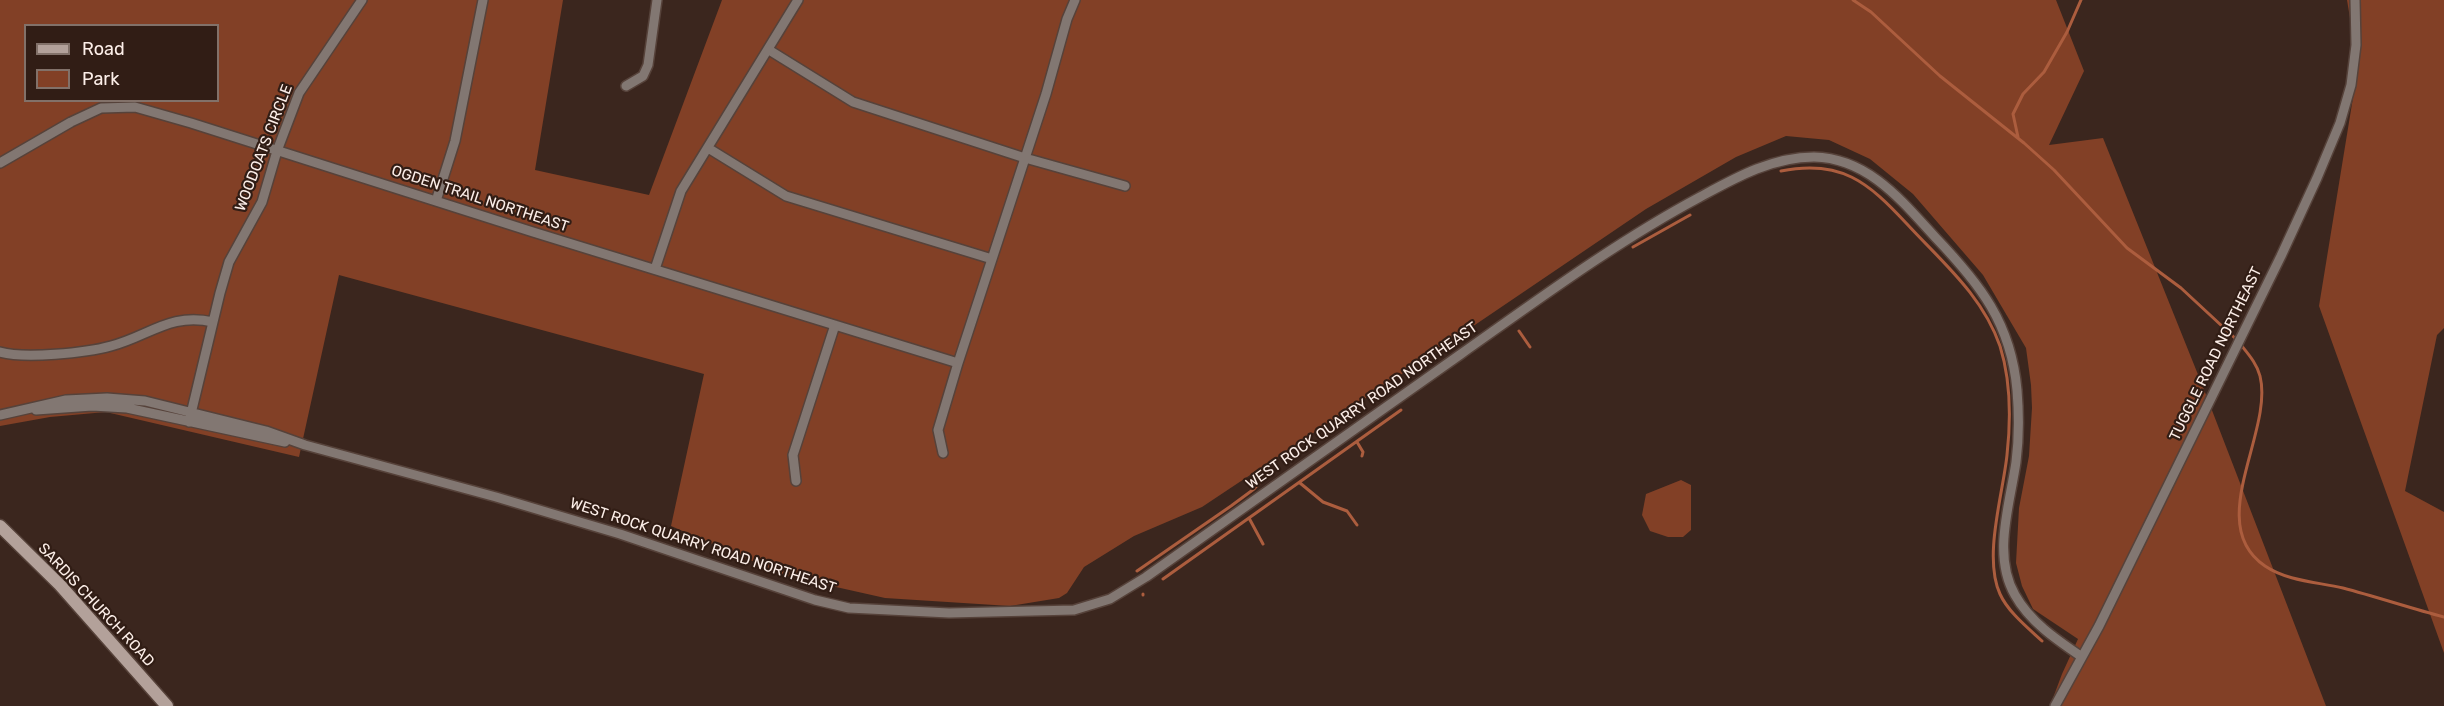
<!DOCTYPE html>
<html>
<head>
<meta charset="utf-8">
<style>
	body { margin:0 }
	#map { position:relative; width:2444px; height:706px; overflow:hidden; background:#3b261e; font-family:Rubik,sans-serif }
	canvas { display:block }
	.legend { position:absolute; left:24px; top:24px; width:195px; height:78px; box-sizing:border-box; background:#311d15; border:2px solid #827169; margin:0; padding:8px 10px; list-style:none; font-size:18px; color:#fceee8 }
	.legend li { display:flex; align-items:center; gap:12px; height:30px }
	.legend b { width:30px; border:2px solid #827169 }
</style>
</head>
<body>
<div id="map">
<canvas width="2444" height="706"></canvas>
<ul class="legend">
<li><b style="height:8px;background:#b3a19a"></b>Road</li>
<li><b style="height:16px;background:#824026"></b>Park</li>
</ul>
</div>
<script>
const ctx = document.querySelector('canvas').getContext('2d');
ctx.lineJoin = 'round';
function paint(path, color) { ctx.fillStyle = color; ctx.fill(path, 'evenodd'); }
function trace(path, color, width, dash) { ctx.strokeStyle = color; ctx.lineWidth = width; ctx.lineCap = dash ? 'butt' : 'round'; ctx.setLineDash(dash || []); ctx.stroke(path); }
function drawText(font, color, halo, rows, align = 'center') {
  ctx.font = font + ' Rubik,sans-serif'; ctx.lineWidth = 4.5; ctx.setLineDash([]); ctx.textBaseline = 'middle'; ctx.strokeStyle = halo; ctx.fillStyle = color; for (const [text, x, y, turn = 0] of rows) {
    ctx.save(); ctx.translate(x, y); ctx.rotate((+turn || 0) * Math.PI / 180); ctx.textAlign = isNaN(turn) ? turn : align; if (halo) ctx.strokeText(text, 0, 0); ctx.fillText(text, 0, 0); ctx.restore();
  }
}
paint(new Path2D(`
	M 0,0 L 563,0 L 535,170 L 649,195 L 722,0 L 2056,0 L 2084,71 L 2049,145 L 2103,138 L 2203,387 L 2326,706 L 2050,706 L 2062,674 L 2078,639 L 2033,609 L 2022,586 L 2016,563 L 2019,508 L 2029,456 L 2032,408 L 2031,385 L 2026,348 L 1983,275 L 1913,194 L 1870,159 L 1829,140 L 1786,136 L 1736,157 L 1646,209 L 1435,352 L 1202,507 L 1134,536 L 1084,567 L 1067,593 L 1059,598 L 1010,606 L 885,598 L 787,576 L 671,526 L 704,374 L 339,275 L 299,457 L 106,412 L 50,417 L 0,426 ZM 26,26 L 218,26 L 218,100 L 26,100 Z
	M 2347,0 L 2444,0 L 2444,328 L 2437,335 L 2405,491 L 2444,512 L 2444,653 L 2319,306 L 2358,67 Z
	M 1681,480 L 1691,485 L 1691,530 L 1683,537 L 1668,537 L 1650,531 L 1642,515 L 1646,494 Z`), '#824026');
trace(new Path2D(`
	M 1853,0 L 1871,12 L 1940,76 L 2024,143 L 2054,170 L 2127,248 L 2181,288 L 2237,340
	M 2018,137 L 2013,114 L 2023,94 L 2044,72 L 2067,32 L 2081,0
	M 1781,171 C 1841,159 1868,182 1907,224 C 1943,263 1982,295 2000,346 C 2011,381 2011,419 2007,455 C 2003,494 1983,557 2000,594 C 2008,612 2028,628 2042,641
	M 1633,247 L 1690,215
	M 1519,331 L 1530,347
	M 2241,345 C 2249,355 2257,364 2260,376 C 2274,432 2203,524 2265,566 C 2287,581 2317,582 2343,588 C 2377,597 2410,608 2444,617
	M 1357,442 L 1363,452 L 1362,456
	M 1300,483 L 1323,502 L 1347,511 L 1357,525
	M 1249,518 L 1263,544
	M 1137,571 L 1231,506 L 1254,489 L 1261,481
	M 1163,579 L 1401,410
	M 1143,595 L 1143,594`), '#ac5d3e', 3);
const street = new Path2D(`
	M 769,50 L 853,102 L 1025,158 L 1125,186
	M 626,86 L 643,76 L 648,65 L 657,0
	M 708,148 L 786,196 L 992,259
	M 0,163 L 71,122 L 101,108 L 135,107 L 191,123 L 533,232 L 958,363
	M 436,201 L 455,141 L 483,0
	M 655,269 L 681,191 L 798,0
	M 0,352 C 24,359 86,353 111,346 C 149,336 171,312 213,322
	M 36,410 L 92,406 L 127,408 L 285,442
	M 0,415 L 66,400 L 107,398 L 145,401 L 266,431 L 305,445 L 496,497 L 620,534 L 815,600 L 849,608 L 949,613 L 1074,610 L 1110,599 L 1146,577 C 1252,503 1356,428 1461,354 C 1539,299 1616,242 1700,197 C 1735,178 1772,157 1814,157 C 1868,158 1902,201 1935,237 C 1980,284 2011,323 2017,390 C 2019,414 2019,439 2016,462 C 2010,504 1992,555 2015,595 C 2030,622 2057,640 2082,657
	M 189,422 L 220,293 L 229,262 L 262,202 L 277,151 L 299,93 L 362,0
	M 943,453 L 938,430 L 958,363 L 1046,94 L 1067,19 L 1075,0
	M 796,481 L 793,455 L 835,325
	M 2055,706 L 2099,626 L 2281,256 L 2317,178 L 2340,123 L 2351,85 L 2356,45 L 2355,0`);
const secondary = new Path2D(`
	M 0,526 L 60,585 L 167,706`);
trace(street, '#56423a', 12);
trace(secondary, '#56423a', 15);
trace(street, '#827772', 9);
trace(secondary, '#b3a19a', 12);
drawText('15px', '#fceee8', '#311d15', [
	["WOODOATS CIRCLE",264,148,-69],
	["OGDEN TRAIL NORTHEAST",480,199,18],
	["TUGGLE ROAD NORTHEAST",2216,354,-64],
	["WEST ROCK QUARRY ROAD NORTHEAST",1362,406,-35],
	["WEST ROCK QUARRY ROAD NORTHEAST",703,546,18],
	["SARDIS CHURCH ROAD",96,605,47]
]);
</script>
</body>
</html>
